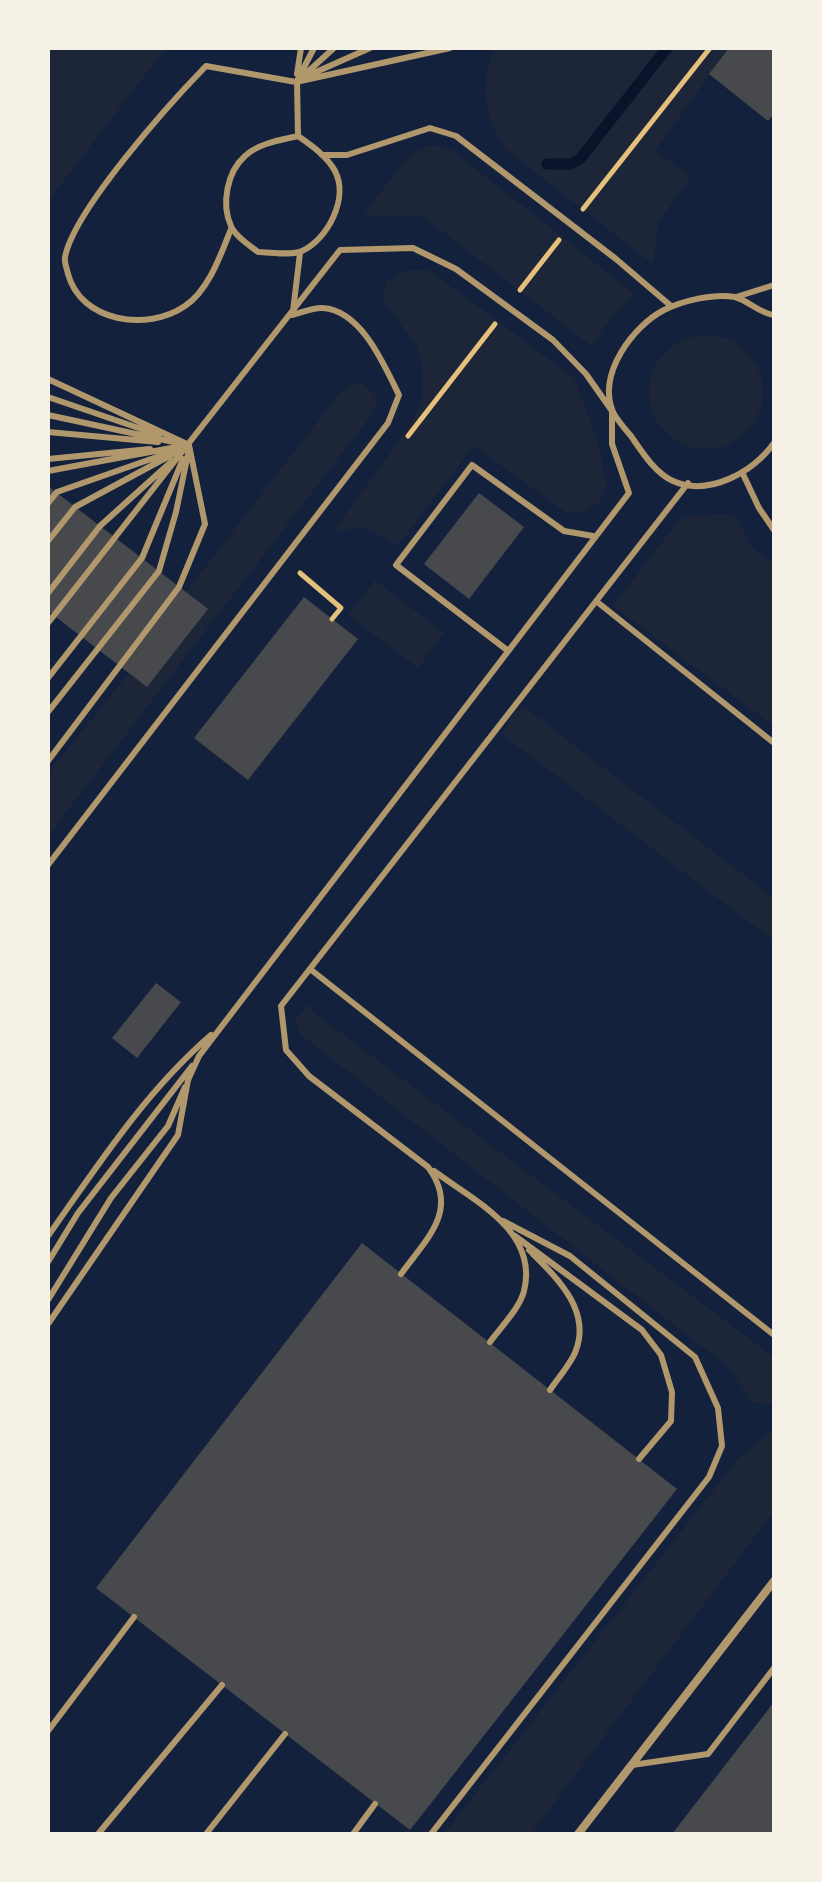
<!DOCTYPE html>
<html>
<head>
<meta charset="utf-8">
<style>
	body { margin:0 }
	#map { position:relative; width:822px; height:1882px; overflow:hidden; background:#14213d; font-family:"Titillium Web",sans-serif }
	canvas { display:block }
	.frame { position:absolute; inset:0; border:50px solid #f6f1e7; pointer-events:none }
</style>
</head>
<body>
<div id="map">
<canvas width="822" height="1882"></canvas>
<div class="frame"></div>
</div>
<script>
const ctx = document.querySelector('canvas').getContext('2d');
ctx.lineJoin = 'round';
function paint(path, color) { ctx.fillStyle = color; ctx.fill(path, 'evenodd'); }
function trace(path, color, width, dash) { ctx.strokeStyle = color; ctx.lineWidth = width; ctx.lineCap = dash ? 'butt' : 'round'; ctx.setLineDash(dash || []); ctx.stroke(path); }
paint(new Path2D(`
	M 48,48 L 166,48 L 48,201 Z
	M 495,48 L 729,48 L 655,151 L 691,176 L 659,222 L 653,264 L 508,151 C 482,116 479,87 495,48 Z
	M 427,146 L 440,146 L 453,151 L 635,294 L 606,324 L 593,347 L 422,216 C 405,213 375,220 364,213 L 410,155 Z
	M 407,270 L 429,270 L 574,378 L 596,436 L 607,485 L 599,502 L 585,512 L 565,512 L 474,446 L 398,545 L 363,527 L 333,532 L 409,427 L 422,400 L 423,373 L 417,346 L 382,299 L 387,281 Z
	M649 392a57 57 0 1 1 114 0a57 57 0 1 1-114 0Z
	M 362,384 L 375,395 L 376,406 L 369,418 L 48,836 L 48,774 L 129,673 L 147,687 L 186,592 L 339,394 L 351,385 Z
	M 725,514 L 737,518 L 750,545 L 774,564 L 774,726 L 613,606 L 682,516 Z
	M 375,580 L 444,633 L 418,668 L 348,615 Z
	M 521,708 L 528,710 L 774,898 L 774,941 L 508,739 L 503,734 L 514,712 Z
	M 309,1004 L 313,1012 L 771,1355 L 774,1363 L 771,1404 L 750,1402 L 731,1369 L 300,1034 L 296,1018 Z
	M 774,1429 L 774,1511 L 531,1834 L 444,1834 L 738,1459 Z`), '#1d2539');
trace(new Path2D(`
	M 547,164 L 571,164 L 580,159 L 667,48`), '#0b132b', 11);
paint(new Path2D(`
	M 729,48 L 774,48 L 774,114 L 768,121 L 709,74 Z
	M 48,486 L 208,609 L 147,687 L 48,611 Z
	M 479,493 L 524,527 L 469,599 L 424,564 Z
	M 304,597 L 358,639 L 248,780 L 194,738 Z
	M 156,983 L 181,1002 L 137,1058 L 112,1038 Z
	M 362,1243 L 677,1489 L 410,1830 L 96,1588 Z
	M 774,1702 L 774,1834 L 672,1834 Z`), '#48494c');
trace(new Path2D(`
	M 583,209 L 710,48
	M 520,290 L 559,240
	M 408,436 L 495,324
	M 300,573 L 341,608 L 332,619`), '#e5c07b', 5);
trace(new Path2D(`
	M 297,74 L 301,48
	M 307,76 L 370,48
	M 302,77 L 334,48
	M 298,79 L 314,48
	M 297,81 L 298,136 C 311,145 327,156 335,171 C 349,198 328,239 302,251 C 291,256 270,252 258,252 C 249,245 235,236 231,226 C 221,204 227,172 245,156 C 259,143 281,140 298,136
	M 322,155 L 347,155 L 430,128 L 456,136 L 616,259 L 671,306
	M 231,229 C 221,254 209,290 185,306 C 147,332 81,322 68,274 C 67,269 64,262 65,257 C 74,210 170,103 206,66 L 296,82 L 450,48
	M 736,297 L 774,285
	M 293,311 L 300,253
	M 774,315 C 759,313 749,301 735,297 C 714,293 682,301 664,310 C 633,326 597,374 613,412 C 617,420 625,429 631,436 C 642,452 655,473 673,481 C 709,497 753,472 774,443
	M 48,379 L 189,445
	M 48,397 L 159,435
	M 48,415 L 178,443
	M 48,432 L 158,442
	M 48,459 L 150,449
	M 48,471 L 182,446
	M 742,472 L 759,508 L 774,530
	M 48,503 L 57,492 L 171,452
	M 48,541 L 75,507 L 186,447
	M 48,593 L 100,526 L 172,461
	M 596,601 L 774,743
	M 48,623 L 340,250 L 413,248 L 456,269 L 553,340 L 586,374 L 612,411 L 612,444 L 629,493 L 199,1056 L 188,1080 L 178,1135 L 48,1324
	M 507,650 L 396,565 L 472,465 L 564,531 L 593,536
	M 48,678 L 142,558 L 183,459
	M 48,712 L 159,571 L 176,512 L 189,449
	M 48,761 L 179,587 L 205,524 L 189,445
	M 48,865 L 388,423 L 399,395 C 384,365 362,311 323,308 C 314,307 301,313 292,315
	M 310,969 L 774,1335
	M 434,1171 C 473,1200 539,1231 524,1291 C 520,1308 500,1328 490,1342
	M 48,1236 C 98,1165 145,1092 211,1035
	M 515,1236 L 642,1330 L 661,1355 L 672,1392 L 671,1421 L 639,1459
	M 529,1250 C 555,1276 593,1310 575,1353 C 569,1366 558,1378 550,1390
	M 48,1262 L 78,1213 L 192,1066
	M 401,1274 C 427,1238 460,1210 428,1167 L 309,1076 L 286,1050 L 281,1006 L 688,483
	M 48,1300 L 111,1198 L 168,1126 L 185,1087
	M 48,1731 L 134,1617
	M 632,1765 L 708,1754 L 774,1668
	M 98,1834 L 222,1685
	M 206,1834 L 285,1734
	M 353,1834 L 375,1804
	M 431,1834 L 709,1477 L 722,1446 L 718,1408 L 695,1357 L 570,1256 L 503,1221`), '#b1986c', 6);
trace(new Path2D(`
	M 578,1834 L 774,1581`), '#b1986c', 8);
</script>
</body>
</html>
